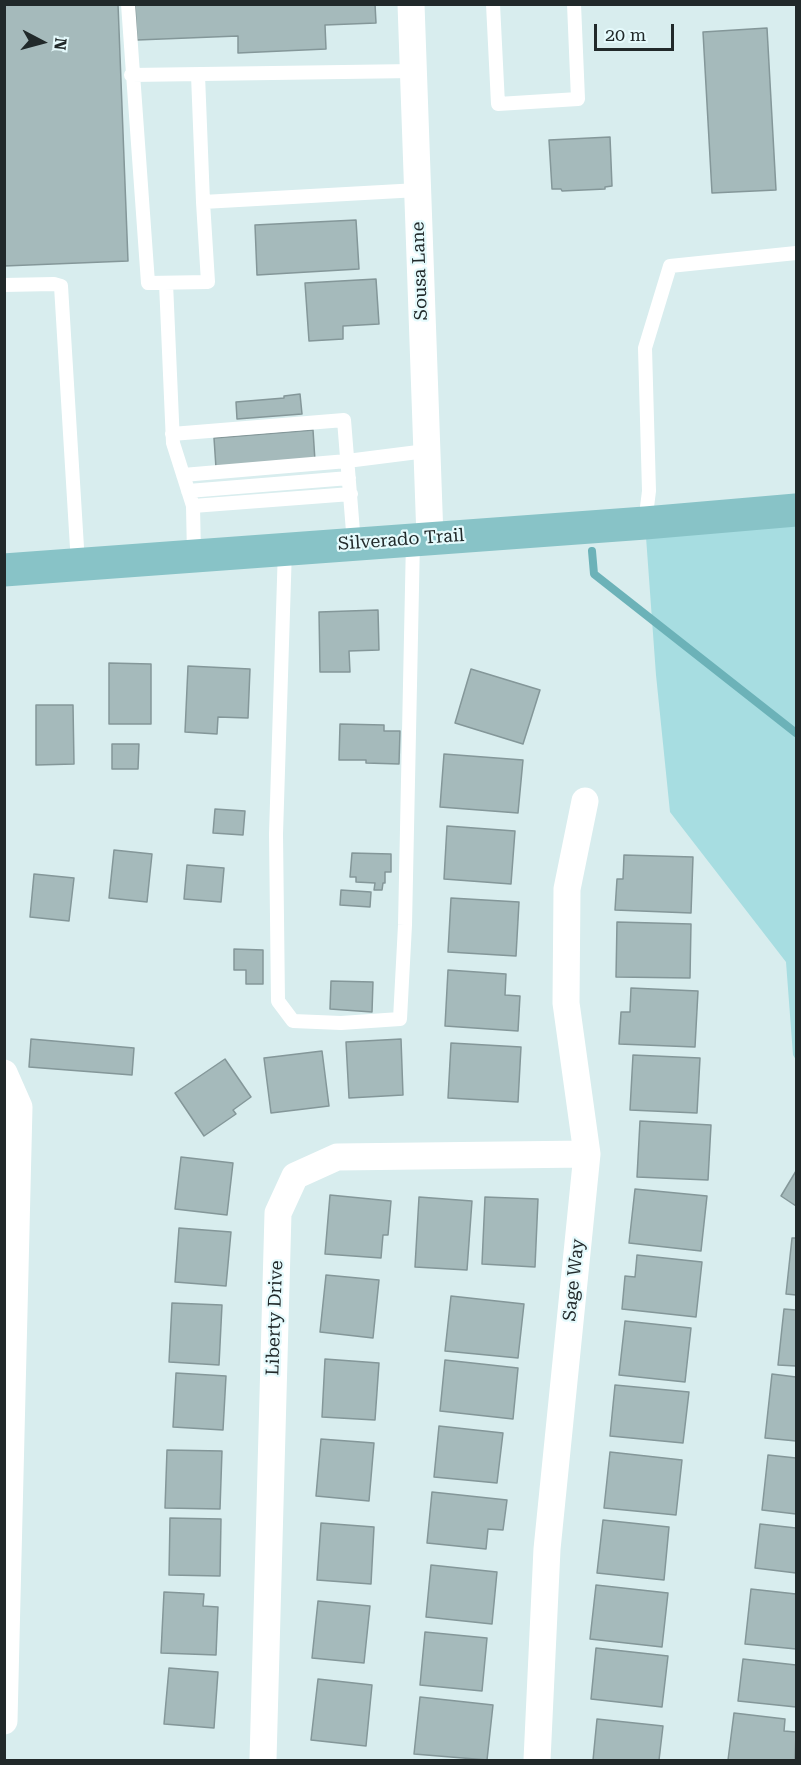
<!DOCTYPE html>
<html>
<head>
<meta charset="utf-8">
<style>
	body { margin:0 }
	#map { position:relative; width:801px; height:1765px; overflow:hidden; background:#d8edee; font-family:"Roboto Serif",serif }
	canvas { display:block }
	.frame { position:absolute; inset:0; border:6px solid #21292a; pointer-events:none }
	.north { position:absolute; left:12px; top:12px; width:60px; height:60px; -webkit-text-stroke:4px #e5fafc; paint-order:stroke; rotate:96deg; font-size:16px; font-weight:700; line-height:24px; text-align:center; color:#21292a }
	.north::after { content:''; display:block; margin:auto; width:21px; height:27px; background:#21292a; clip-path:polygon(50% 0,100% 100%,50% 72%,0 100%) }
	.scale { position:absolute; left:594px; top:24px; width:80px; height:27px; box-sizing:border-box; border:3px solid #21292a; border-top:0; padding-left:8px; font-size:18px; line-height:21px; white-space:nowrap; color:#21292a; -webkit-text-stroke:4px #e5fafc; paint-order:stroke }
</style>
</head>
<body>
<div id="map">
<canvas width="801" height="1765"></canvas>
<div class="frame"></div>
<div class="north">N</div>
<div class="scale">20 m</div>
</div>
<script>
const ctx = document.querySelector('canvas').getContext('2d');
ctx.lineJoin = 'round';
function paint(path, color) { ctx.fillStyle = color; ctx.fill(path, 'evenodd'); }
function trace(path, color, width, dash) { ctx.strokeStyle = color; ctx.lineWidth = width; ctx.lineCap = dash ? 'butt' : 'round'; ctx.setLineDash(dash || []); ctx.stroke(path); }
function drawText(font, color, halo, rows, align = 'center') {
  ctx.font = font + ' "Roboto Serif",serif'; ctx.lineWidth = 4.5; ctx.setLineDash([]); ctx.textBaseline = 'middle'; ctx.strokeStyle = halo; ctx.fillStyle = color; for (const [text, x, y, turn = 0] of rows) {
    ctx.save(); ctx.translate(x, y); ctx.rotate((+turn || 0) * Math.PI / 180); ctx.textAlign = isNaN(turn) ? turn : align; if (halo) ctx.strokeText(text, 0, 0); ctx.fillText(text, 0, 0); ctx.restore();
  }
}
paint(new Path2D(`
	M 796,510 L 796,1060 L 793,1055 L 786,962 L 670,812 L 656,675 L 645,523 Z`), '#a7dde1');
trace(new Path2D(`
	M 592,551 L 594,574 L 796,733`), '#6cb2b8', 8);
const building = new Path2D(`
	M 4,4 L 118,4 L 128,261 L 4,266 Z
	M 135,4 L 375,4 L 376,23 L 325,25 L 326,49 L 238,53 L 238,36 L 137,40 Z
	M 767,28 L 776,190 L 712,193 L 703,32 Z
	M 610,137 L 612,186 L 605,187 L 605,189 L 562,191 L 561,189 L 552,189 L 549,140 Z
	M 356,220 L 359,269 L 257,275 L 255,225 Z
	M 376,279 L 379,324 L 343,326 L 343,339 L 309,341 L 305,283 Z
	M 300,394 L 302,414 L 237,419 L 236,402 L 284,398 L 284,396 Z
	M 313,430 L 315,461 L 216,468 L 214,438 Z
	M 378,610 L 379,650 L 349,651 L 350,672 L 320,672 L 319,612 Z
	M 109,663 L 151,664 L 151,724 L 109,724 Z
	M 188,666 L 250,669 L 248,718 L 218,717 L 217,734 L 185,732 Z
	M 471,669 L 540,690 L 523,744 L 455,723 Z
	M 36,705 L 73,705 L 74,764 L 36,765 Z
	M 340,724 L 384,725 L 384,731 L 400,731 L 399,764 L 366,763 L 366,760 L 339,760 Z
	M 112,744 L 139,744 L 138,769 L 112,769 Z
	M 444,754 L 523,760 L 518,813 L 440,807 Z
	M 215,809 L 245,811 L 243,835 L 213,833 Z
	M 447,826 L 515,831 L 511,884 L 444,879 Z
	M 114,850 L 152,854 L 147,902 L 109,898 Z
	M 352,853 L 391,854 L 391,872 L 385,872 L 385,883 L 383,883 L 382,890 L 374,890 L 375,883 L 356,882 L 356,877 L 350,877 Z
	M 624,855 L 693,857 L 691,913 L 615,910 L 617,879 L 623,879 Z
	M 187,865 L 224,868 L 221,902 L 184,899 Z
	M 34,874 L 74,878 L 69,921 L 30,917 Z
	M 341,890 L 371,892 L 370,907 L 340,905 Z
	M 451,898 L 519,902 L 516,956 L 448,952 Z
	M 617,922 L 691,924 L 690,978 L 616,977 Z
	M 234,949 L 263,950 L 263,984 L 246,984 L 246,970 L 234,970 Z
	M 448,970 L 506,974 L 505,995 L 520,996 L 518,1031 L 445,1026 Z
	M 331,981 L 373,982 L 372,1012 L 330,1009 Z
	M 631,988 L 698,991 L 695,1047 L 619,1044 L 621,1012 L 630,1012 Z
	M 31,1039 L 134,1048 L 132,1075 L 29,1067 Z
	M 401,1039 L 403,1095 L 349,1098 L 346,1042 Z
	M 451,1043 L 521,1047 L 518,1102 L 448,1098 Z
	M 322,1051 L 329,1106 L 271,1113 L 264,1058 Z
	M 633,1055 L 700,1058 L 697,1113 L 630,1110 Z
	M 225,1059 L 251,1097 L 233,1110 L 236,1114 L 204,1136 L 175,1093 Z
	M 640,1121 L 711,1125 L 708,1180 L 637,1177 Z
	M 181,1157 L 233,1163 L 227,1215 L 175,1209 Z
	M 796,1171 L 796,1206 L 781,1196 Z
	M 635,1189 L 707,1196 L 701,1251 L 629,1243 Z
	M 330,1195 L 391,1201 L 388,1235 L 383,1235 L 381,1258 L 325,1254 Z
	M 419,1197 L 472,1201 L 467,1270 L 415,1267 Z
	M 485,1197 L 538,1199 L 535,1267 L 482,1264 Z
	M 179,1228 L 231,1232 L 226,1286 L 175,1282 Z
	M 792,1238 L 796,1238 L 796,1295 L 786,1294 Z
	M 637,1255 L 702,1262 L 696,1317 L 622,1309 L 625,1276 L 635,1277 Z
	M 326,1275 L 379,1280 L 373,1338 L 320,1332 Z
	M 451,1296 L 524,1304 L 518,1358 L 445,1351 Z
	M 172,1303 L 222,1305 L 219,1365 L 169,1362 Z
	M 784,1309 L 796,1310 L 796,1366 L 778,1365 Z
	M 625,1321 L 691,1328 L 685,1382 L 619,1375 Z
	M 325,1359 L 379,1363 L 375,1420 L 322,1417 Z
	M 445,1360 L 518,1368 L 513,1419 L 440,1411 Z
	M 176,1373 L 226,1376 L 223,1430 L 173,1427 Z
	M 772,1374 L 796,1377 L 796,1441 L 765,1438 Z
	M 615,1385 L 689,1392 L 683,1443 L 610,1436 Z
	M 439,1426 L 503,1433 L 497,1483 L 434,1477 Z
	M 321,1439 L 374,1443 L 369,1501 L 316,1496 Z
	M 167,1450 L 222,1451 L 220,1509 L 165,1508 Z
	M 610,1452 L 682,1460 L 676,1515 L 604,1508 Z
	M 768,1455 L 796,1458 L 796,1514 L 762,1510 Z
	M 432,1492 L 507,1500 L 503,1530 L 488,1529 L 486,1549 L 427,1543 Z
	M 170,1518 L 221,1519 L 220,1576 L 169,1575 Z
	M 603,1520 L 669,1527 L 664,1580 L 597,1573 Z
	M 321,1523 L 374,1527 L 371,1584 L 317,1580 Z
	M 760,1524 L 796,1528 L 796,1573 L 755,1568 Z
	M 431,1565 L 497,1572 L 492,1624 L 426,1617 Z
	M 596,1585 L 668,1593 L 662,1647 L 590,1639 Z
	M 751,1589 L 796,1594 L 796,1649 L 745,1644 Z
	M 164,1592 L 204,1594 L 203,1606 L 218,1607 L 216,1655 L 161,1653 Z
	M 318,1601 L 370,1606 L 364,1663 L 312,1658 Z
	M 425,1632 L 487,1638 L 482,1691 L 420,1685 Z
	M 596,1648 L 668,1656 L 662,1707 L 591,1699 Z
	M 743,1659 L 796,1665 L 796,1707 L 738,1701 Z
	M 169,1668 L 218,1672 L 214,1728 L 164,1724 Z
	M 318,1679 L 372,1685 L 366,1746 L 311,1740 Z
	M 420,1697 L 493,1705 L 487,1760 L 414,1754 Z
	M 734,1713 L 785,1719 L 784,1731 L 796,1732 L 795,1760 L 728,1760 Z
	M 597,1719 L 663,1726 L 659,1760 L 593,1760 Z`);
paint(building, '#a5babb');
trace(building, '#849799', 1.5);
trace(new Path2D(`
	M 128,4 L 148,283 L 208,282 L 203,202 L 418,190
	M 493,4 L 498,104 L 578,99 L 574,4
	M 131,75 L 414,71
	M 198,75 L 203,202
	M 166,283 L 173,443 L 193,506
	M 4,285 L 54,284 L 61,286 L 78,564
	M 172,434 L 344,420 L 354,544
	M 183,475 L 347,461 L 426,451
	M 188,491 L 349,478
	M 645,523 L 649,491 L 645,348 L 670,266 L 796,253
	M 285,548 L 276,834 L 278,1001 L 293,1021 L 341,1023 L 400,1019 L 405,925 L 413,540
	M 194,555 L 193,506 L 351,494`), '#fff', 14);
trace(new Path2D(`
	M 411,4 L 430,538
	M 4,1073 L 19,1107 L 4,1721
	M 263,1760 L 278,1213 L 295,1176 L 337,1157 L 587,1154
	M 537,1760 L 547,1549 L 587,1154 L 566,1003 L 567,889 L 585,801`), '#fff', 27);
trace(new Path2D(`
	M 4,570 L 645,523 L 796,510`), '#88c3c7', 33);
drawText('18px', '#21292a', '#e5fafc', [
	["Sousa Lane",420,271,-92],
	["Silverado Trail",401,540,-4],
	["Sage Way",574,1280,-84],
	["Liberty Drive",275,1318,-88]
]);
</script>
</body>
</html>
